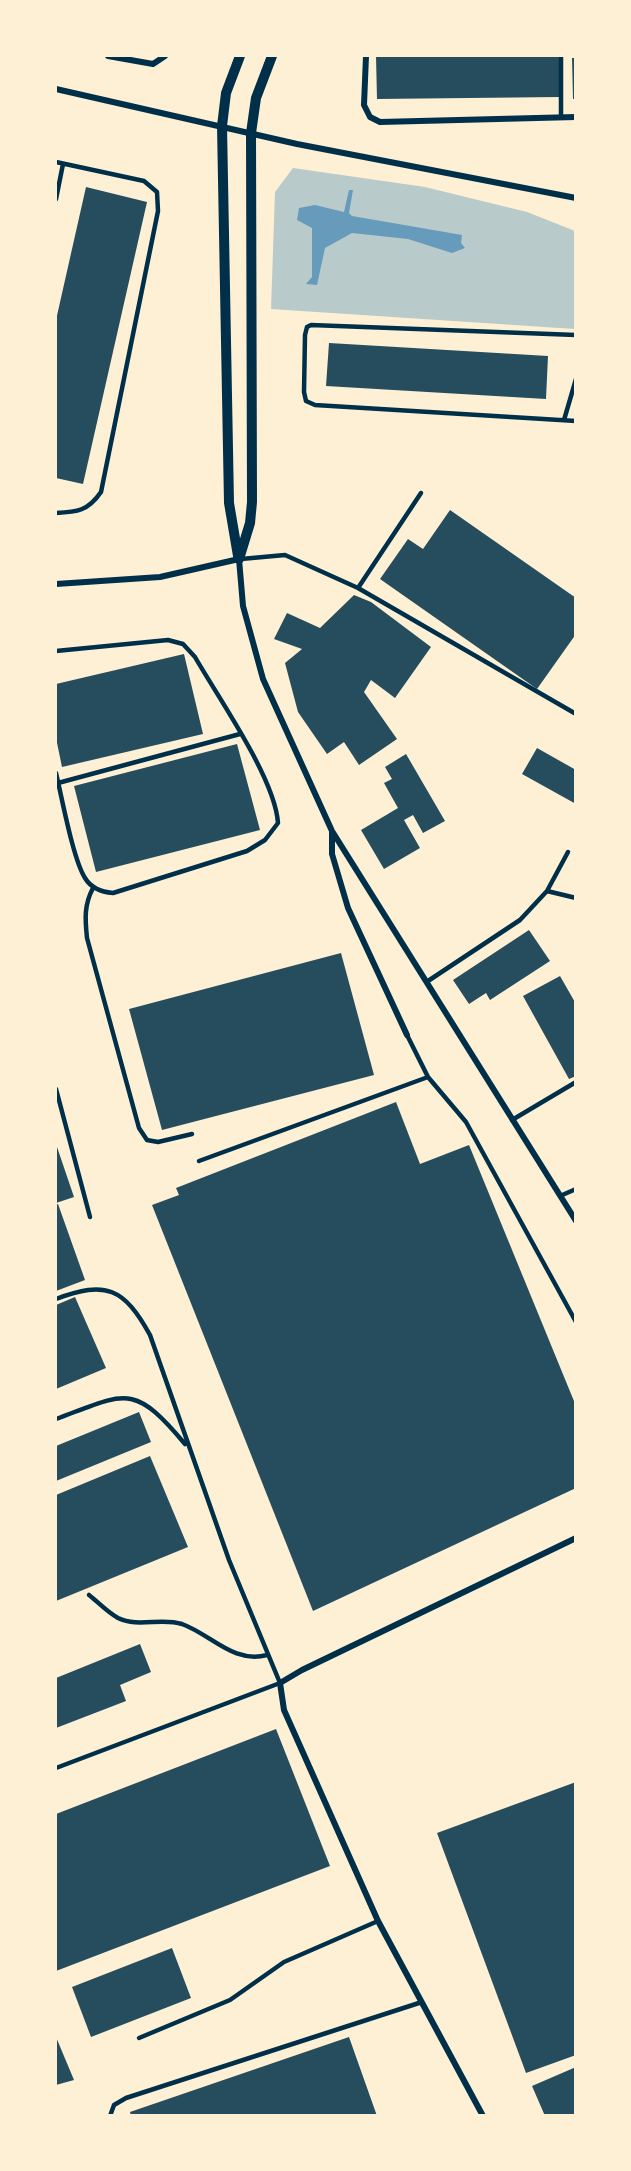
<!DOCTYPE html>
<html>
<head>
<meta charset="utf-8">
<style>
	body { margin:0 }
	#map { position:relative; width:631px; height:2171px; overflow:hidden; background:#fdf0d5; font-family:"Golos Text",sans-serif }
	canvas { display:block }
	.frame { position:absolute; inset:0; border:57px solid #fdf0d5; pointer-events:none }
</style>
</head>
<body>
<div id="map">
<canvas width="631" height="2171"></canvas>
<div class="frame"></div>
</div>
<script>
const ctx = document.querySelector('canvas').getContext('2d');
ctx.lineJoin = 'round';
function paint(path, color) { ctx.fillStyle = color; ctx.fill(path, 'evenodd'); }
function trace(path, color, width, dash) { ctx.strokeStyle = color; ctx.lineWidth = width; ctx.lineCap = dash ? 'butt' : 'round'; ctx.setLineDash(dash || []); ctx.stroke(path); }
paint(new Path2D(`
	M 293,168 L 425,187 L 527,212 L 575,231 L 575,329 L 271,309 L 275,192 Z`), '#b9caca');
paint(new Path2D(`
	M 349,190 L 353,190 L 349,213 L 352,216 L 462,235 L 461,243 L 465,248 L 452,253 L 408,239 L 352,233 L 325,248 L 317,285 L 306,284 L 312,277 L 312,228 L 297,220 L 299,208 L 315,205 L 344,212 Z`), '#669bbc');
paint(new Path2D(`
	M 376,56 L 560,56 L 560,97 L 377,99 Z
	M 572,58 L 576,58 L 576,99 L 573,99 Z
	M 86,187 L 147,202 L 83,484 L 56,478 L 56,320 Z
	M 329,343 L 548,356 L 546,399 L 326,386 Z
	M 450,510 L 576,598 L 576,634 L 537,689 L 380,579 L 408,539 L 423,549 Z
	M 354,595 L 371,602 L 431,647 L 395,698 L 371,680 L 364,692 L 397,739 L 359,765 L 344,742 L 327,754 L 298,712 L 285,663 L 302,649 L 274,639 L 287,613 L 320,628 Z
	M 184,654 L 203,734 L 62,767 L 56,738 L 56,684 Z
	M 237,744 L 260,830 L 96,872 L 74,786 Z
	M 537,748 L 576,770 L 576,804 L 522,774 Z
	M 406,754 L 445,821 L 423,833 L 413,815 L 404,820 L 420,848 L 384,869 L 361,830 L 398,808 L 384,783 L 392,779 L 385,767 Z
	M 529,930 L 550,961 L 490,1000 L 486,993 L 469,1004 L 453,980 Z
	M 341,953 L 374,1075 L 162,1130 L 129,1009 Z
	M 560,976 L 576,1004 L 576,1076 L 569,1079 L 523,996 Z
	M 396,1102 L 420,1164 L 469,1145 L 576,1406 L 576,1488 L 313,1611 L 152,1205 L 179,1195 L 176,1188 Z
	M 56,1144 L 74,1197 L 56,1203 Z
	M 58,1204 L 85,1280 L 56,1291 L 56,1205 Z
	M 75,1297 L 106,1368 L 56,1389 L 56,1305 Z
	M 139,1412 L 151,1442 L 56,1481 L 56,1446 Z
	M 150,1456 L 188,1547 L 56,1601 L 56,1495 Z
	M 140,1644 L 151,1672 L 120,1685 L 126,1701 L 56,1728 L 56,1678 Z
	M 276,1729 L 330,1866 L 56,1971 L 56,1814 Z
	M 576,1782 L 576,2055 L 526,2073 L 437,1833 Z
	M 172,1948 L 191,1998 L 91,2037 L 72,1987 Z
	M 56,2037 L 74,2080 L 56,2085 Z
	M 349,2037 L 377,2116 L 131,2116 L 130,2112 Z
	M 576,2067 L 576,2116 L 545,2116 L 532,2086 Z`), '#264d5e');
trace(new Path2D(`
	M 561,56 L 561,117
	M 56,162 L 144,181 L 157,192 L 158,211 L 101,492 C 88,511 77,512 56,513
	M 56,199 L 63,164
	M 576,335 L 311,325 L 307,327 L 305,335 L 304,392 L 306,401 L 315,405 L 576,421
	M 564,420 L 576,379
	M 241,559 L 285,555 L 358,588 L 576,714
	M 358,588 L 421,493
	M 56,651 L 168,640 L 183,644 L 195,657 C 219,699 275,778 278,823 L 265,840 L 247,851 L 113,893 C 101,892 91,888 85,878 C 73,859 62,798 56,773
	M 58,783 L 240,734
	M 93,888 C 84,905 85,919 87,938 L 139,1128 L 147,1140 L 158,1142 L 192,1134
	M 547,891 L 576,898
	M 428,981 L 520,920 L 547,891 L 568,852
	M 428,1077 L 466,1122 L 576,1322
	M 56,1089 L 90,1217
	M 512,1120 L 576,1082
	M 199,1161 L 428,1077 L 407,1035
	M 560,1196 L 576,1189
	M 56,1299 C 106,1280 124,1288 150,1335 L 229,1560 L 280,1683 L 56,1768
	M 56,1419 C 126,1393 133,1382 185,1444
	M 89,1595 C 98,1602 107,1612 118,1618 C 139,1628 161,1617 182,1624 C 212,1635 233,1664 267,1655
	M 139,2038 L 230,2000 L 284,1962 L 378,1921
	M 110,2116 L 114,2105 L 126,2098 L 422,2002`), '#003049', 4.5);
trace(new Path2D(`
	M 108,56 L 153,64 L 165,56
	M 366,56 L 364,105 L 370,117 L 380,122 L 576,117
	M 56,89 L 297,144 L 576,198
	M 56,584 L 160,577 L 239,559 L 243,606 L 263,679 L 332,831 L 576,1221
	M 332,832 L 332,854 L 348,908 L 407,1035
	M 483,2116 L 378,1921 L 284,1710 L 280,1683 L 302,1670 L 576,1538`), '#003049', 6);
trace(new Path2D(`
	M 238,556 L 229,503 L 222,126 L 226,93 L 240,56
	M 239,559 L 250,523 L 252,502 L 251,133 L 256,98 L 272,56`), '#003049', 10);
</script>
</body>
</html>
